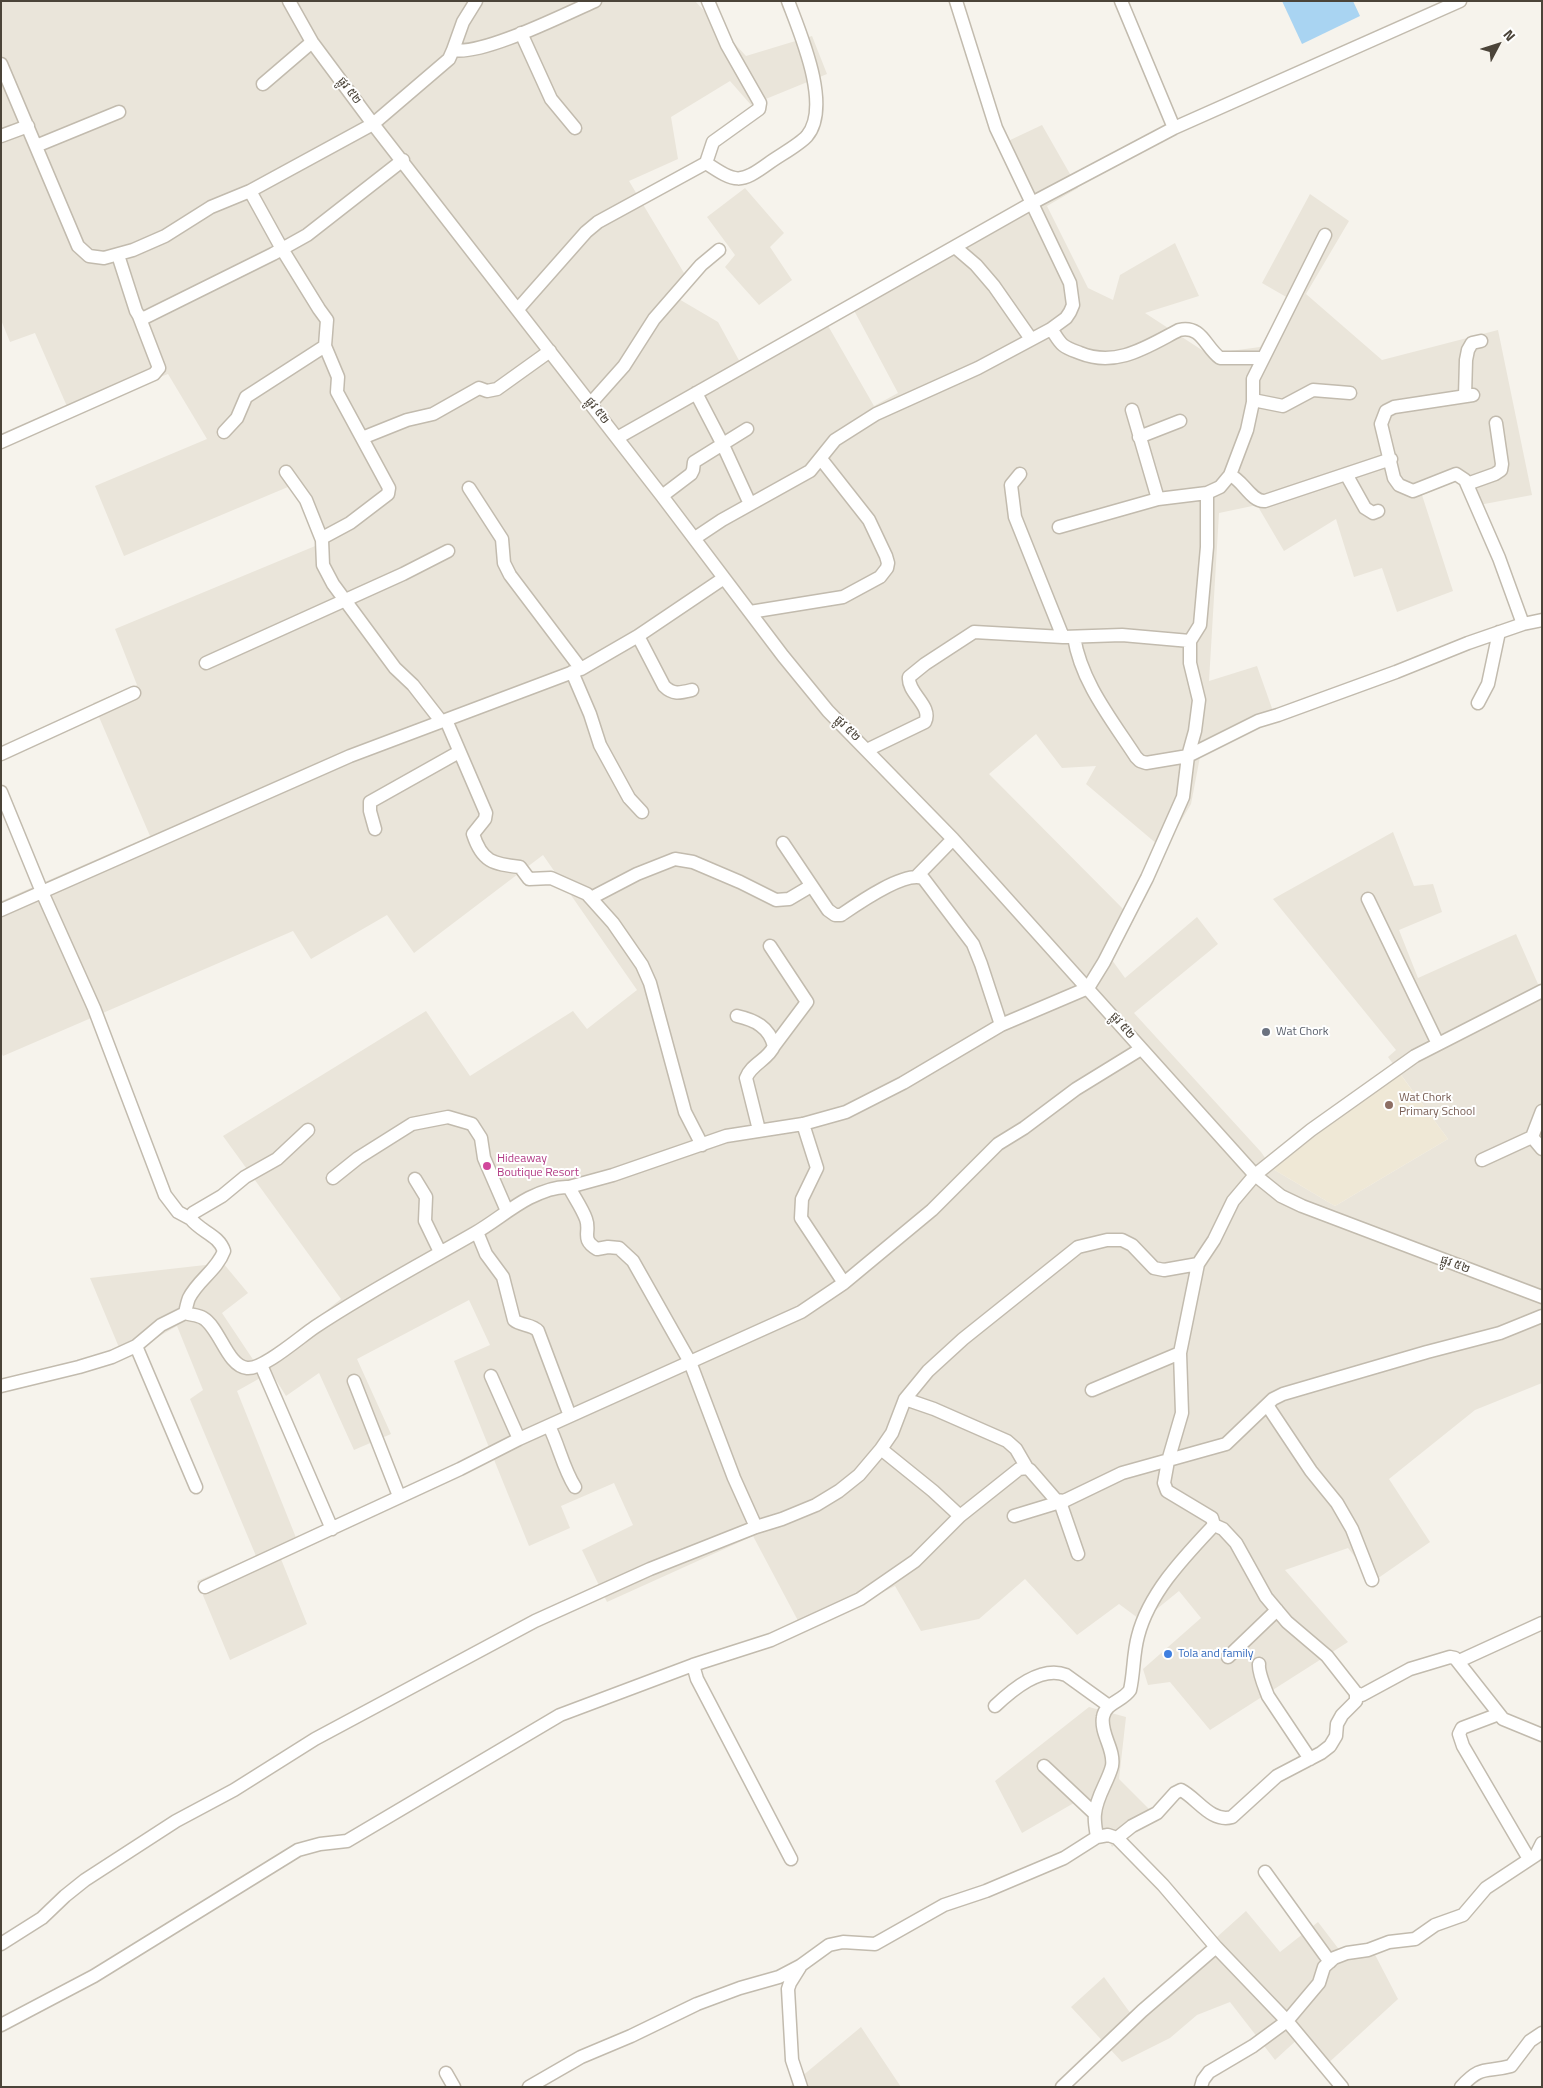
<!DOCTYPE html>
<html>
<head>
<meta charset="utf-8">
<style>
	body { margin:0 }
	#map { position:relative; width:1543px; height:2088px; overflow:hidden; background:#f6f3ec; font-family:"Titillium Web",sans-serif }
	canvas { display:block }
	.frame { position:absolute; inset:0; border:2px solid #4b4439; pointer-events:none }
	.north { position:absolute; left:1473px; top:20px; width:50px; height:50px; -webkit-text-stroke:4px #fff; paint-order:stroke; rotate:50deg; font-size:14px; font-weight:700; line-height:20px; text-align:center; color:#4b4439 }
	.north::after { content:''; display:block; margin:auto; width:18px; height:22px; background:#4b4439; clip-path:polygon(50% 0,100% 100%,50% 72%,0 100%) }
</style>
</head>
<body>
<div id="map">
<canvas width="1543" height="2088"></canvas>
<div class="frame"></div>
<div class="north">N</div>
</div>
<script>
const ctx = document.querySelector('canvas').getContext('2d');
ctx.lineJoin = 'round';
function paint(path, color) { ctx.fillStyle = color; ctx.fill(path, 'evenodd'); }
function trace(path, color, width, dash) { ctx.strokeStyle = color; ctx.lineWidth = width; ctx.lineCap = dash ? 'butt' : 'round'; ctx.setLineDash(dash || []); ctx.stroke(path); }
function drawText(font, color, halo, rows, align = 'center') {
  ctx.font = font + ' "Titillium Web","Noto Sans Khmer",sans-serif'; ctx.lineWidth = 4; ctx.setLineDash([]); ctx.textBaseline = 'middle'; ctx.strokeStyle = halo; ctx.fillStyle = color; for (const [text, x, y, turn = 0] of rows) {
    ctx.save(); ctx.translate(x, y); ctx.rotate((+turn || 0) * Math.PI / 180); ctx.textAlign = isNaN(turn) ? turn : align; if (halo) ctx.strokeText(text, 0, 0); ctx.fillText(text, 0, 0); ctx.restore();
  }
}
paint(new Path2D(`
	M 1,1 L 695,1 L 746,56 L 812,36 L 827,74 L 751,105 L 730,81 L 671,117 L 678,159 L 629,181 L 687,278 L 672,295 L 718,322 L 741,364 L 823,317 L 874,406 L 898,393 L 849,301 L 1033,197 L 1006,142 L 1042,125 L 1078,188 L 1047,206 L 1088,288 L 1113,300 L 1120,275 L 1175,243 L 1199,296 L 1145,313 L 1208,354 L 1260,347 L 1288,298 L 1262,283 L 1310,194 L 1349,221 L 1306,294 L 1382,360 L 1498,330 L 1532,495 L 1479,505 L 1468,477 L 1422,495 L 1453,591 L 1397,612 L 1382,568 L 1354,577 L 1336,519 L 1284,551 L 1257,505 L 1219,513 L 1209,681 L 1257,666 L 1274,714 L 1203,741 L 1191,804 L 1164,850 L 1086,784 L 1096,766 L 1062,768 L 1036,734 L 989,774 L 1134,920 L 1112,960 L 1125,978 L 1197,917 L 1218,944 L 1134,1013 L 1261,1152 L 1273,1169 L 1335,1206 L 1448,1139 L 1388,1057 L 1396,1050 L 1273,899 L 1393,832 L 1414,886 L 1433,884 L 1442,912 L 1399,930 L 1418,978 L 1516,934 L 1538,984 L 1542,983 L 1542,1383 L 1475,1410 L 1389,1479 L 1430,1542 L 1374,1581 L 1348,1548 L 1285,1570 L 1348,1642 L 1210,1730 L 1170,1682 L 1148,1685 L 1143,1669 L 1201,1618 L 1179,1591 L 1142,1621 L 1119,1604 L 1077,1635 L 1025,1579 L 979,1619 L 921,1631 L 895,1586 L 804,1632 L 753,1536 L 607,1602 L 582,1550 L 633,1525 L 614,1483 L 561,1506 L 570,1528 L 529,1546 L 454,1361 L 490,1345 L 469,1300 L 357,1359 L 391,1434 L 354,1450 L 319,1373 L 286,1396 L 271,1372 L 237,1391 L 301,1550 L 281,1559 L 307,1624 L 230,1660 L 197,1581 L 256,1556 L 190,1399 L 203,1390 L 177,1326 L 123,1357 L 90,1278 L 223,1263 L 248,1293 L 222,1313 L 254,1361 L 272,1354 L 341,1299 L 223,1136 L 426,1011 L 470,1076 L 573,1011 L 587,1029 L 637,990 L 543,855 L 414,953 L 387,915 L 311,959 L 293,931 L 3,1056 L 1,1052 L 1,901 L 150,836 L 93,703 L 137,685 L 115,629 L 320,544 L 295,484 L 124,556 L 95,486 L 207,439 L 168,374 L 69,411 L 35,333 L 10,342 L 1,320 Z
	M 745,188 L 784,233 L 770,247 L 792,280 L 759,305 L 725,267 L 735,255 L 707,217 Z
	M 1089,1707 L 1126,1717 L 1119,1779 L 1153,1813 L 1112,1847 L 1086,1796 L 1022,1833 L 995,1781 Z
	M 1246,1911 L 1280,1952 L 1318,1922 L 1341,1952 L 1370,1945 L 1398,1999 L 1324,2067 L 1300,2037 L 1275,2060 L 1230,2002 L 1197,2015 L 1170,2038 L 1122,2062 L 1071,2007 L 1104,1977 L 1131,2014 Z
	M 861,2027 L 901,2087 L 789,2087 Z`), '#eae5da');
paint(new Path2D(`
	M 1398,1071 L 1448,1139 L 1335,1206 L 1273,1169 Z`), '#efe8d6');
paint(new Path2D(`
	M 1282,1 L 1353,1 L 1360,16 L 1302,44 Z`), '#a9d4f2');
const minor = new Path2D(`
	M 289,1 L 312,42 L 373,124 L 662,496 L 783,656 L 828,711 L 953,839 L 1255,1175 L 1281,1196 L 1302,1206 L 1542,1297
	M 708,1 L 727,45 L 760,103 L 759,109 L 713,142 L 706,163 C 736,183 740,184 769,163 C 780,155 799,145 807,136 C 832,106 800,33 788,1
	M 1121,1 L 1174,128
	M 521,33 L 551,99 L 575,128
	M 453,50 L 463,22 L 476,1
	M 1,64 L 78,246 L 89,256 L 104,258 L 133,250 L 165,236 L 211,207 L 250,191 L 373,124 L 449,59 L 453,50 C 482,56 565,14 595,1
	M 263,84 L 312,42
	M 1,136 L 28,126
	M 36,146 L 119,112
	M 250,191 L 282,249 L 319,309 L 327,320 L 325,346 L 338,377 L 337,392 L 389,488 L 388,494 L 350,523 L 324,537 L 322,540 L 323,565 L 333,584 L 395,668 L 413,685 L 441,721
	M 955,247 L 976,265 L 994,286 L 1031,339
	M 118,255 L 136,311 L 139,316 L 144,318 L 273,254 L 307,235 L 403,160
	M 518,309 L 586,232 L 598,222 L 706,163
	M 1051,329 C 1055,334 1058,341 1063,345 C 1068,349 1075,351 1080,353 C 1117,368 1148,346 1179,330 C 1202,325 1205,347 1220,358 L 1262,358
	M 696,393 L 722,443 L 750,504
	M 1473,395 L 1394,407 L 1386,411 L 1381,424 L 1394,478 L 1399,485 L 1413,491 L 1456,474 L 1465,480 L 1499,558 L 1523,624
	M 1465,396 L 1466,360 L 1468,350 L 1472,343 L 1481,341
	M 1253,400 L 1283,406 L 1313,390 L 1350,393
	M 591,403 L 624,366 L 654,319 L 701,265 L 719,250
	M 1132,410 L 1158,499
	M 224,432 L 237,418 L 246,397 L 325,346
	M 1139,437 L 1180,421
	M 362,438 L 407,420 L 433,414 L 479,388 L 487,391 L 497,389 L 550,351
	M 617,438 L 1032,203 L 1174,128 L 1460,1
	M 1,442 L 154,374 L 159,368 L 139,316
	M 286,472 L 306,500 L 322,540
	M 1020,474 L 1011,485 L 1015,517 L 1063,637
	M 1346,474 L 1365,508 L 1373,513 L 1378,511
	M 1230,475 L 1247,430 L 1253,402 L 1253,379 L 1325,235
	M 1467,484 L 1495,474 L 1501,470 L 1502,464 L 1496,423
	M 469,488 L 502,539 L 504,563 L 510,575 L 581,669
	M 662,496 L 691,474 L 693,470 L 694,462 L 747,429
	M 1059,527 L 1158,499 L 1207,493
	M 695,538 L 722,520 L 810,471 L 835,440 L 876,414 L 978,368 L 1051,329 L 1066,318 L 1070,312 L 1073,305 L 1070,283 L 996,128 L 956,1
	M 750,612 L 843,597 L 880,577 L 887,568 L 888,563 L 886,556 L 869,520 L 821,459
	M 638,636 L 664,686 C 673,695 680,693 692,690
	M 1074,637 C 1081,682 1112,720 1136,757 L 1140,761 L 1146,763 L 1188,756 L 1258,721 L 1278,715 L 1396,672 L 1468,643 L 1523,624 L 1542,620
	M 206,663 L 403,574 L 448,551
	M 572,672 L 590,714 L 600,745 L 629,798 L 642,812
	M 1478,703 L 1488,684 L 1499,632
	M 446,720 L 486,813 L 485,819 L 473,834 C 482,862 493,864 520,867 L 529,879 L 551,878 L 587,894 L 613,923 L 642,965 L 650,983 L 685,1112 L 702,1145
	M 867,750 L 925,722 C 933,706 907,693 909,677 L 925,664 L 974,632 L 1063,637 L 1122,635 L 1190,641
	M 1,754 L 134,693
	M 1,792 L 42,892 L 94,1008 L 165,1195 L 178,1212 L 191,1219
	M 375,829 L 370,811 L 370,802 L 459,752
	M 783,843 L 828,910 L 835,915 L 841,915 C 857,904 904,871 923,878 L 973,944 L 981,964 L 1001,1025
	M 917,876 L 953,839
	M 591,898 L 637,874 L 675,859 L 693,862 L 740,882 L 776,900 L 789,899 L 811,886
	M 1368,899 L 1438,1044
	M 1,910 L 350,756 L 581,669 L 638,636 L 724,578
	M 770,946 L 807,1002 L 774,1046
	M 737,1016 C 755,1020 769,1027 774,1046 C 768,1060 751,1064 746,1078 L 759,1130
	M 803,1124 L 817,1168 L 802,1199 L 801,1218 L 844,1283
	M 1532,1137 L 1542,1111
	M 1532,1137 L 1542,1149
	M 1482,1160 L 1532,1137
	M 333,1178 L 358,1158 L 412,1124 L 448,1117 L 472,1124 L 481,1138 L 484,1158 L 507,1211
	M 415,1179 L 426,1197 L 425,1221 L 440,1252
	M 569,1187 C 574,1197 582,1208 586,1219 C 591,1232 580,1239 597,1249 L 608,1247 L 619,1248 L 633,1261 L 690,1362 L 734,1478 L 756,1527
	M 477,1232 L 486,1254 L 503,1277 L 514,1320 C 521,1326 532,1324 538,1331 L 570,1416
	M 185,1313 C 186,1309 187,1303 189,1298 C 198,1280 217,1270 224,1251 C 219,1235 201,1232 191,1219 L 193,1213 L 222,1196 L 245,1177 L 277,1159 L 308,1130
	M 136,1346 L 196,1487
	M 261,1365 L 332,1529
	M 491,1376 L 519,1439
	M 354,1381 L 399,1496
	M 1,1386 L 79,1367 L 112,1357 L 136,1346 L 161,1325 L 185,1313 C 191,1315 198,1315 203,1318 C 220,1328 227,1366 247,1368 C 263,1370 300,1337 315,1327 C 366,1293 421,1264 475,1233 C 494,1222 510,1208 529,1198 C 541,1192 556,1186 569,1187 L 613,1175 L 726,1136 L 803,1124 L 846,1112 L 903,1083 L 1001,1025 L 1088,988 L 1104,962 L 1147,878 L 1183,797 L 1188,756 L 1195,731 L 1199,700 L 1190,663 L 1190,641 L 1200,625 L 1207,547 L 1207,493 L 1220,487 L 1230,475 C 1243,480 1251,502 1265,501 L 1391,459
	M 1092,1390 L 1180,1353
	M 905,1399 L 934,1409 L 1007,1441 L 1016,1449 L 1027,1468
	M 1267,1405 L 1311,1471 L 1337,1503 L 1352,1529 L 1372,1580
	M 549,1426 C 559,1446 563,1468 575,1487
	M 881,1449 L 933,1491 L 960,1516
	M 1014,1516 L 1060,1502 L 1078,1554
	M 1214,1525 L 1223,1529 L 1236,1543 L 1266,1597 L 1287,1622 L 1327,1656 L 1356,1693 L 1362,1695 L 1410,1669 L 1450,1657 L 1455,1658 L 1503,1719 L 1542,1735
	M 205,1587 L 460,1469 L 519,1439 L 801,1312 L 844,1283 L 932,1210 L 998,1144 L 1024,1128 L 1076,1089 L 1141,1049
	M 1228,1657 L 1277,1610
	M 1459,1661 L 1542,1623
	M 1259,1664 C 1258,1672 1265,1688 1268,1696 L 1310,1759
	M 995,1706 C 1012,1690 1041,1665 1066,1675 L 1109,1706
	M 1499,1714 L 1462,1728 L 1459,1734 L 1463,1746 L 1529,1859
	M 1044,1766 L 1095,1814
	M 1097,1837 L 1108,1835 L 1117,1838 L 1163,1885 L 1216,1947
	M 1117,1838 L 1132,1826 L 1157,1813 L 1175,1793 L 1181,1790 C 1197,1798 1211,1823 1232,1817 L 1277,1776 L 1321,1753 L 1330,1746 L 1336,1736 L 1337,1724 L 1342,1715 L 1356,1701 L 1356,1693
	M 791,1859 L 697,1679 L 693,1665 L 771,1640 L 860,1599 L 915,1561 L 960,1516 L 1019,1469 L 1027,1468 L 1030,1470 L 1056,1500 L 1064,1501 L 1122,1473 L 1226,1444 L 1273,1399 L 1283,1394 L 1427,1352 L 1500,1333 L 1542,1316
	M 1265,1872 L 1330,1962
	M 1,1944 L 42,1918 L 65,1896 L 85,1880 L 176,1821 L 234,1790 L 315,1739 L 535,1621 L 650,1569 L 756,1527 L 782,1519 L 816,1505 L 839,1491 L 859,1475 L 881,1449 L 892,1433 L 905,1399 L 928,1371 L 963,1339 L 1078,1247 L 1107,1240 L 1122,1240 L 1132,1245 L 1154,1268 L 1164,1270 L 1198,1264
	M 800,1967 L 790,1983 L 788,1989 L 792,2060 L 801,2087
	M 1,2025 L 94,1976 L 298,1850 L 320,1844 L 347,1841 L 560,1715 L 693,1665
	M 446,2073 L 454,2087
	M 529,2087 L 581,2057 L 631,2036 L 697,2004 L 740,1988 L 779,1977 L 800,1966 L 829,1945 L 843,1942 L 875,1944 L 944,1905 L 986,1891 L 1064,1858 L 1097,1837 C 1096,1830 1094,1821 1095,1814 C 1096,1797 1108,1782 1112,1766 C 1115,1749 1100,1734 1103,1717 C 1105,1703 1123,1701 1130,1690 C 1134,1673 1133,1654 1138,1636 C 1149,1593 1184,1557 1214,1525 L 1212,1518 L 1167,1491 L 1164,1483 L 1168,1461 L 1182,1413 L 1180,1353 L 1198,1264 L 1214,1240 L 1233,1201 L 1255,1175 L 1311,1130 L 1415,1056 L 1542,991
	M 1062,2087 L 1142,2011 L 1216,1947 L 1287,2021 L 1342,2087
	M 1201,2087 L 1203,2080 L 1209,2072 L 1253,2046 L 1287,2021 L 1319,1983 L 1324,1967 L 1334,1958 L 1347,1953 L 1368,1950 L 1389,1942 L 1415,1939 L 1435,1925 L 1463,1915 L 1486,1888 L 1536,1855 L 1542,1843
	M 1461,2087 C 1482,2064 1486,2073 1511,2066 L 1530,2041 L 1542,2033`);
trace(minor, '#c2bbae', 15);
trace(minor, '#fff', 12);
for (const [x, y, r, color] of [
	[1266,1032,5,"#6b7280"],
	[1389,1105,5,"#8d6e63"],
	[487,1166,5,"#d1479c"],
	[1168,1654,5,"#3f7fe0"]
]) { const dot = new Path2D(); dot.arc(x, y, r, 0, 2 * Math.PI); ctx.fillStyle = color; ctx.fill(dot); trace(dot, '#fff', 2); }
drawText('12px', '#4b4439', '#fff', [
	["ផ្លូវ ៥២",349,91,53],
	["ផ្លូវ ៥២",597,411,52],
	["ផ្លូវ ៥២",847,729,45],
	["ផ្លូវ ៥២",1122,1026,49],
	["ផ្លូវ ៥២",1455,1265,20]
]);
drawText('12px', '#5b616d', '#fff', [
	["Wat Chork",1276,1032]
], 'left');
drawText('12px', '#785e54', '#fff', [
	["Wat Chork",1399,1098],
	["Primary School",1399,1112]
], 'left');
drawText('12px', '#b23c85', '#fff', [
	["Hideaway",497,1159],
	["Boutique Resort",497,1173]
], 'left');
drawText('12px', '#366cbe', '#fff', [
	["Tola and family",1178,1654]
], 'left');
</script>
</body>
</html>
